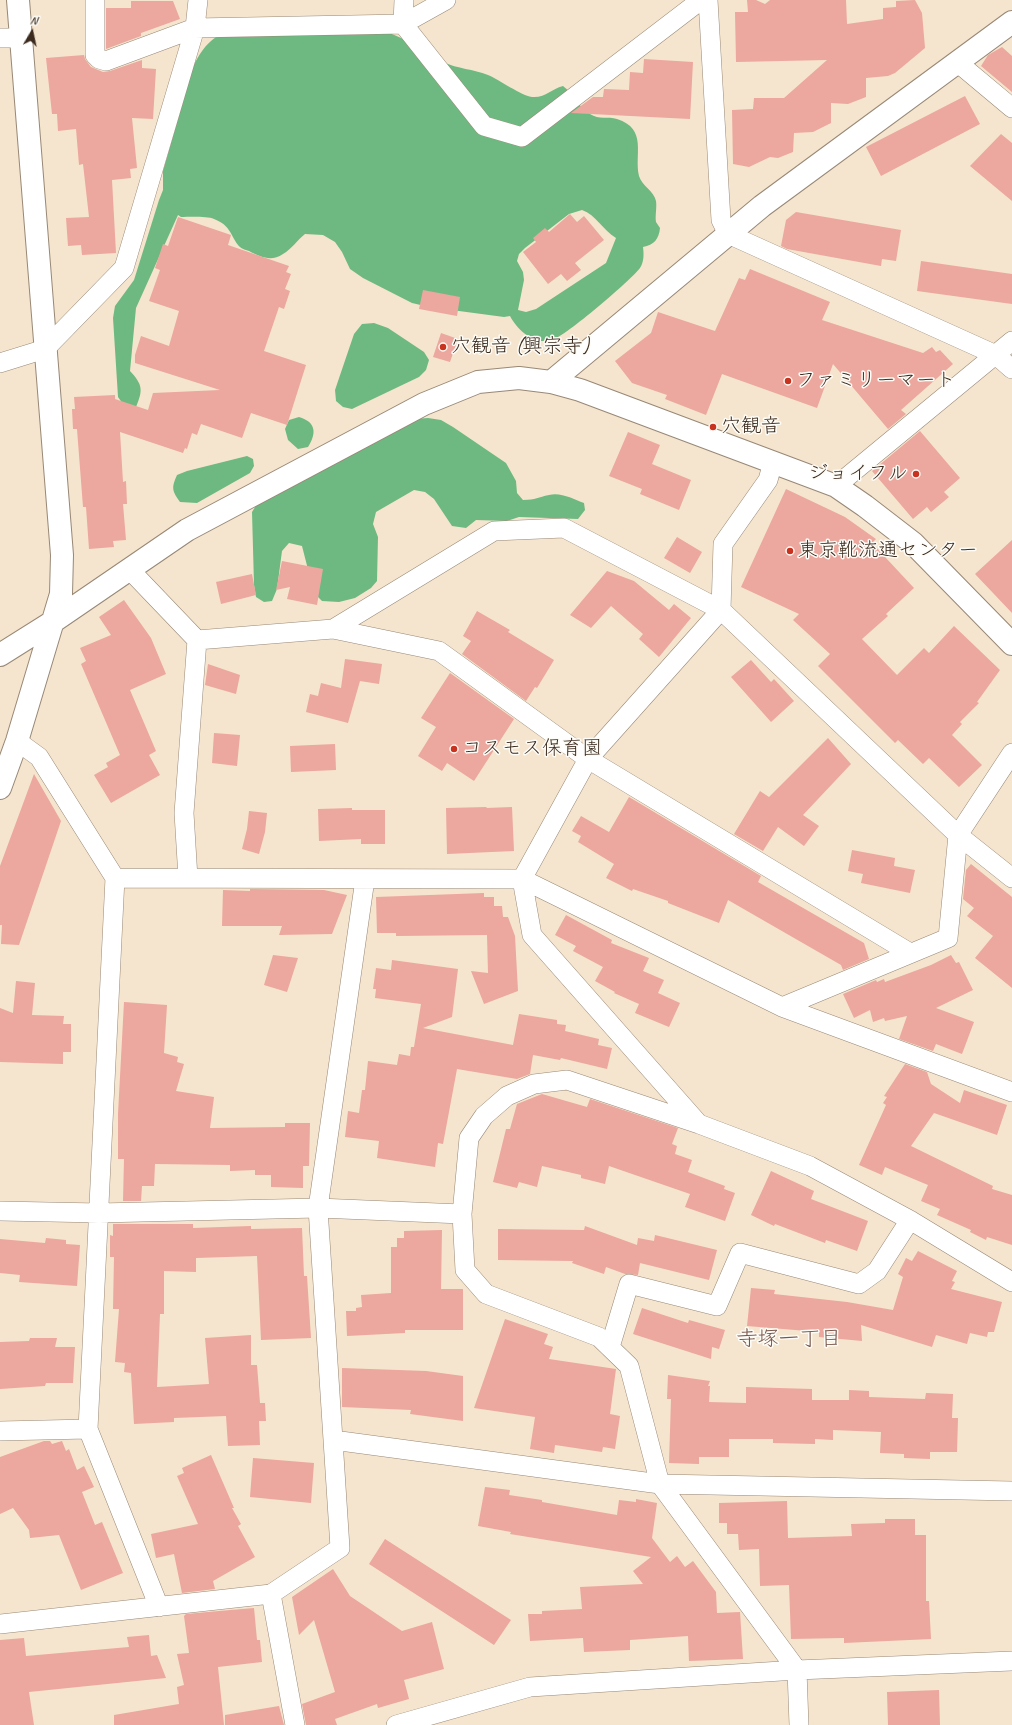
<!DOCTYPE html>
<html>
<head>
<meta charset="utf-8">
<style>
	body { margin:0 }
	#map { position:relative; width:1012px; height:1725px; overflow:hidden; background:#f5e5ce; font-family:Caveat,sans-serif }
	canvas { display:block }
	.north { position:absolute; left:12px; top:12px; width:40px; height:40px; -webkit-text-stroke:3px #fdfcf7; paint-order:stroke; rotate:9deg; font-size:11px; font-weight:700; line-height:16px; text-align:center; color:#3b2a1e }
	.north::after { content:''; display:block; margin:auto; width:14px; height:18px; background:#3b2a1e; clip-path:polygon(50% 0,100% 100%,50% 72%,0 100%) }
</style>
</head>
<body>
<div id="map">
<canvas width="1012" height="1725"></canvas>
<div class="north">N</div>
</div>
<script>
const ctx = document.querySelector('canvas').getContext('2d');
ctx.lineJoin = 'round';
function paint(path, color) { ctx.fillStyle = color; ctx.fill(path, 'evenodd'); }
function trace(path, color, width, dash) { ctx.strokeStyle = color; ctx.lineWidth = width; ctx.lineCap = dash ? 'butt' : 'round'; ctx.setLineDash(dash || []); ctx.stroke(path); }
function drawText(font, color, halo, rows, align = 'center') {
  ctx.font = font + ' Caveat,"Klee One",sans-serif'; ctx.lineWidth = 3; ctx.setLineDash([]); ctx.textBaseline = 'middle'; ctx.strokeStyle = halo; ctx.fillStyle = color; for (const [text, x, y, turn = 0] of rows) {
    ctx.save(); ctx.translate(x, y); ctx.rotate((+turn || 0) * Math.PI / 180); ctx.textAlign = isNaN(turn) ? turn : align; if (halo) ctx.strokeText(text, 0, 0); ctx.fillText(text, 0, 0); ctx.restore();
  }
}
paint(new Path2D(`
	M 386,32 C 407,38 424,53 443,62 C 458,69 473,69 488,75 C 500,80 520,95 532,97 C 546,98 551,89 563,86 C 574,94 578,107 590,114 C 599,120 608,116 617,119 C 648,129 634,154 639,176 C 642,186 654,191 656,201 C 657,207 655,216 656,222 L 660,228 C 659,239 654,245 643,247 C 644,254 644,262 640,268 C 631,280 566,336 552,340 C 534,345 518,331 510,316 L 504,317 L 429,307 L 412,303 L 363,278 L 350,269 L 342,252 L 335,242 L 323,235 L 305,234 C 297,240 292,249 283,254 C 271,262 261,257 249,251 C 245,250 240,248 238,245 C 230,234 230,225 214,219 C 207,216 189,217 181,217 L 178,215 L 136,308 L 130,371 C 143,385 143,390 136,407 L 125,407 L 118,397 L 113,318 L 115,306 L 134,280 L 159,200 L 163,190 L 163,171 L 193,67 C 199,54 205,45 216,37 ZM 582,210 C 596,215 603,230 616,238 L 606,263 L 536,309 L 526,312 L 518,310 L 524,280 L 523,272 L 517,261 L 519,254 L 525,248 L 569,214 Z
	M 374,323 L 388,328 L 424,352 L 429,360 L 426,370 L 419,377 L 352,409 L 343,407 L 336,401 L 335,390 L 354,334 L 362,324 Z
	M 299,417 C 316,422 317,433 308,447 L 298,449 L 288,440 L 285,429 L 289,420 Z
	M 428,418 L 441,420 L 453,427 L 506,463 L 516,481 L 517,493 L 523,500 C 536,500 538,497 549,495 C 561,492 573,499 584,503 L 585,510 L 578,519 L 519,517 L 507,521 L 476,520 L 466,528 L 452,526 L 434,499 L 425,492 L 414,490 L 376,512 L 373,524 L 378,537 L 377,581 L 371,588 L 355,598 L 339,602 L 322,601 L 314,593 L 302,546 L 289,543 L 282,551 L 277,589 L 272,601 L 264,602 L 256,597 L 254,585 L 252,512 L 257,504 L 414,419 Z
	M 247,456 L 253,459 L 254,466 L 250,473 L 197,503 L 180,502 C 172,491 171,488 177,475 L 187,471 Z`), '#6eb981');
paint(new Path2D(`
	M 747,0 L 756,0 L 765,4 L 770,0 L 846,0 L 847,24 L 883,19 L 883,8 L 896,7 L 896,1 L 915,0 L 922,13 L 925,48 L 895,73 L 888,76 L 866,78 L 866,97 L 848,104 L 831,103 L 831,123 L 813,132 L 794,133 L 793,152 L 778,158 L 770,157 L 749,167 L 733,164 L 732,110 L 753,109 L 754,98 L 784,98 L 827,60 L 736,62 L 735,12 L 748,12 Z
	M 131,1 L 173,1 L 180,19 L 141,33 L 141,36 L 106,49 L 106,8 L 131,8 Z
	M 1002,47 L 1012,56 L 1012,92 L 981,66 L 988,55 Z
	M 84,55 L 85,59 L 91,67 L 103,72 L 110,71 L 142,60 L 142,68 L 156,69 L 153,119 L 132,118 L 137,168 L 130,169 L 131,178 L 112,180 L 116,253 L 82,255 L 81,245 L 68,246 L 66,218 L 89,217 L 83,164 L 79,165 L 76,129 L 58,131 L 57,114 L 52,114 L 46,58 Z
	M 644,59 L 693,62 L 690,119 L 571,113 L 593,97 L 603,97 L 604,89 L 629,90 L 630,72 L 643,73 Z
	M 965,96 L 980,124 L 881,176 L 866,147 Z
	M 1001,134 L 1012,143 L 1012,201 L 970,166 Z
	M 796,212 L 901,230 L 896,261 L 882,259 L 881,266 L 787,249 L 781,246 L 786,220 Z
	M 570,214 L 577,222 L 584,216 L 604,240 L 575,263 L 581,270 L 567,281 L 561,274 L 548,284 L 523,252 L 536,242 L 533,238 L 545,228 L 549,232 Z
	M 178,217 L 231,235 L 228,245 L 289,266 L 286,272 L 291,274 L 285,289 L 290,291 L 284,309 L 279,307 L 264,351 L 306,365 L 287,425 L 251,413 L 242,438 L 201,424 L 197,435 L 192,433 L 187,449 L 185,448 L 183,453 L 120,432 L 123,482 L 126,481 L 127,504 L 123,504 L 126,540 L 113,541 L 114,547 L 89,549 L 86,507 L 83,507 L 77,429 L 73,429 L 72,409 L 75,409 L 74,397 L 115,395 L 115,399 L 148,410 L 153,393 L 220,390 L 135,363 L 135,355 L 141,336 L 169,346 L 179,311 L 149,301 L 160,270 L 155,268 L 163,244 L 168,246 Z
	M 921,261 L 1012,274 L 1012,304 L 917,291 Z
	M 750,269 L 830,302 L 822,320 L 923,353 L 932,347 L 936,352 L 940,350 L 953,364 L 901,410 L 906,414 L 888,429 L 833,364 L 817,408 L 722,374 L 706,415 L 665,399 L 667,395 L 632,383 L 615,361 L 651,333 L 658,312 L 715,331 L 739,278 L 745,280 Z
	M 423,290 L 460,297 L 457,316 L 419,309 Z
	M 441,333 L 458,339 L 450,362 L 433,357 Z
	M 920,431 L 960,478 L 944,492 L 949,497 L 931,512 L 927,507 L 913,519 L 872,471 Z
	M 628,432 L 660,445 L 652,464 L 691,480 L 679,510 L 640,494 L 642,489 L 609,476 Z
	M 786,489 L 845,517 L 876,539 L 872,543 L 914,588 L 886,614 L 888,616 L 862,639 L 897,675 L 924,648 L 929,653 L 954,626 L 1000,670 L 977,702 L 979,703 L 960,722 L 962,724 L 952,735 L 982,765 L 959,787 L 929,758 L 923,764 L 898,740 L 895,743 L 818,666 L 830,654 L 793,620 L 799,614 L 741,587 Z
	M 677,537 L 702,552 L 690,573 L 664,558 Z
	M 1012,540 L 1012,613 L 975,574 Z
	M 282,561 L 323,569 L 317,605 L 287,599 L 290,587 L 276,590 Z
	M 607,571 L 634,581 L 669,610 L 674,604 L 691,618 L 659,657 L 639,639 L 643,634 L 611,606 L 591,628 L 570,615 Z
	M 252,574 L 256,595 L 221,604 L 216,582 Z
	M 124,600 L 151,638 L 166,674 L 130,690 L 156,751 L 149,755 L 160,775 L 111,803 L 94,775 L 108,767 L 106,763 L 120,755 L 81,664 L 86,661 L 80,648 L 111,635 L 99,617 Z
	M 477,611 L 510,630 L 508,632 L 554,660 L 537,688 L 535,687 L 526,701 L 462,654 L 471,641 L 463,636 Z
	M 345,659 L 382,664 L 379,684 L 360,681 L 348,723 L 306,712 L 310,694 L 318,696 L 321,683 L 341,688 Z
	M 751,660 L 771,682 L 774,679 L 794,701 L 771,722 L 731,677 Z
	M 208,664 L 240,675 L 236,694 L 205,685 Z
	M 450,673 L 514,719 L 474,781 L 447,763 L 442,771 L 418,756 L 436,727 L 421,718 Z
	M 214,733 L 240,735 L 237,766 L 212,763 Z
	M 828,738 L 851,764 L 803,815 L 819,826 L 804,846 L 778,827 L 763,851 L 734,834 L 760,791 L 769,797 Z
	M 335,744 L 336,770 L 291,772 L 290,746 Z
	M 34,774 L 61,821 L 19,945 L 1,944 L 2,925 L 0,925 L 0,866 Z
	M 629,797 L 761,876 L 758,882 L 864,943 L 869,959 L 843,970 L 841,965 L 728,900 L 719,923 L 668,903 L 668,901 L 633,889 L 632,891 L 606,878 L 614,864 L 578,842 L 581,836 L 572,831 L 581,816 L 609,832 Z
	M 487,807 L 486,808 L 512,807 L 514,851 L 447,854 L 446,808 Z
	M 352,808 L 352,810 L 385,810 L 385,844 L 361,844 L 361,839 L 319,841 L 318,809 Z
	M 249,811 L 267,813 L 265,832 L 259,854 L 242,849 L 247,829 Z
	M 852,850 L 895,858 L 894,866 L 915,870 L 910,893 L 861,883 L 863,874 L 848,871 Z
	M 971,864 L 1012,897 L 1012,988 L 975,958 L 993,936 L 967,916 L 974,908 L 963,899 L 966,870 Z
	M 250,889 L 324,890 L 347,895 L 332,934 L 279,935 L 282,926 L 222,926 L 223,890 L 250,891 Z
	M 484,893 L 484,897 L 494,897 L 494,906 L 502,906 L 503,917 L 508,917 L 515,936 L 518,991 L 484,1004 L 471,971 L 488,973 L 487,935 L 396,936 L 396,933 L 377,933 L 376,897 Z
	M 566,915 L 612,940 L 611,943 L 649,958 L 643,971 L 664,980 L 658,993 L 680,1003 L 669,1027 L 635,1013 L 639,1004 L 614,993 L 615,992 L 595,981 L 603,967 L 573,951 L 576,946 L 555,935 Z
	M 273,955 L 298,958 L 287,992 L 264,985 Z
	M 951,955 L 956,963 L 959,962 L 973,990 L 936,1008 L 974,1022 L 962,1054 L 936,1044 L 933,1051 L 899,1039 L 907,1016 L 885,1021 L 884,1018 L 873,1022 L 870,1010 L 854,1018 L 843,994 L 876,980 L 877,982 L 884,979 L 885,982 L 931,965 Z
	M 392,960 L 458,969 L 452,1017 L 423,1028 L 513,1045 L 519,1014 L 557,1020 L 557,1024 L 566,1025 L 565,1031 L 599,1039 L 598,1045 L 612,1048 L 607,1069 L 561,1058 L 560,1060 L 533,1055 L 530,1074 L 517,1079 L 457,1069 L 443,1144 L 438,1143 L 435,1167 L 377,1158 L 379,1141 L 345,1137 L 348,1111 L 359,1113 L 362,1090 L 365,1090 L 368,1061 L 397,1065 L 399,1054 L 410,1056 L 411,1047 L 414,1047 L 421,1004 L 375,998 L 376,989 L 373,989 L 376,968 L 391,970 Z
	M 16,981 L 35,983 L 32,1015 L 64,1016 L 63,1024 L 71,1024 L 71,1052 L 63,1052 L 63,1064 L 0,1062 L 0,1008 L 13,1013 Z
	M 124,1002 L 167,1005 L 164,1053 L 178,1057 L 177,1062 L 184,1064 L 176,1091 L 214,1097 L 210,1128 L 285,1127 L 285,1123 L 310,1123 L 309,1166 L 303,1166 L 303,1188 L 271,1187 L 271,1175 L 255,1175 L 255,1170 L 230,1171 L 230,1165 L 155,1164 L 154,1186 L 142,1186 L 141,1201 L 123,1201 L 124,1159 L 118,1159 L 118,1114 Z
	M 905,1064 L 927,1072 L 931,1084 L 960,1103 L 964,1090 L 1007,1105 L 997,1135 L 934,1113 L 911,1146 L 993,1186 L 992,1189 L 1012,1195 L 1012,1245 L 987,1237 L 986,1240 L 970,1232 L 971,1230 L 937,1215 L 940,1209 L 921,1201 L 928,1185 L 885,1167 L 882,1175 L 859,1165 L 886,1105 L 883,1103 L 887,1097 L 884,1096 Z
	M 542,1094 L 587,1107 L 590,1099 L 678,1128 L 672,1144 L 677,1146 L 675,1154 L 692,1160 L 688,1172 L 725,1186 L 724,1189 L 735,1193 L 725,1221 L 685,1207 L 690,1194 L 609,1166 L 605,1184 L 581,1178 L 581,1175 L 542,1166 L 537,1187 L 519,1182 L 517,1188 L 493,1182 L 506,1129 L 510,1129 L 517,1104 Z
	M 771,1171 L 814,1191 L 811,1199 L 868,1221 L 857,1251 L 826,1240 L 825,1243 L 775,1224 L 774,1226 L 751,1215 Z
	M 113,1224 L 193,1224 L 193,1228 L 251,1226 L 251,1229 L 302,1228 L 304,1276 L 307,1276 L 311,1338 L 261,1340 L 257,1256 L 196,1258 L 196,1272 L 164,1271 L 164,1314 L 160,1314 L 157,1387 L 209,1384 L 205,1338 L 251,1335 L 251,1365 L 257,1365 L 260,1403 L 265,1403 L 266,1421 L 259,1421 L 260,1445 L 228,1446 L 226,1416 L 174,1418 L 174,1422 L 134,1424 L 131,1373 L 124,1372 L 125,1363 L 115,1362 L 119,1309 L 113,1309 L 114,1257 L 110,1257 L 110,1235 L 113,1236 Z
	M 585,1226 L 637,1245 L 638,1238 L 654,1241 L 655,1235 L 717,1250 L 709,1280 L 640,1263 L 638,1275 L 625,1274 L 606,1267 L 604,1274 L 572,1263 L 573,1261 L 498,1260 L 498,1229 L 584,1230 Z
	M 442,1230 L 441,1289 L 463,1289 L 463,1330 L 405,1330 L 405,1333 L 347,1336 L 346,1311 L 356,1311 L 356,1308 L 362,1307 L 361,1295 L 391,1293 L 391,1247 L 397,1247 L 397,1238 L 404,1238 L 404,1231 Z
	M 46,1238 L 66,1240 L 66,1244 L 80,1245 L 77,1286 L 19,1282 L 20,1275 L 0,1273 L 0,1239 L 45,1243 Z
	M 918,1251 L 957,1271 L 952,1281 L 955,1282 L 951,1289 L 1002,1302 L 994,1332 L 988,1332 L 987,1337 L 970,1333 L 967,1344 L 936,1335 L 932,1347 L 861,1325 L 862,1341 L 819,1337 L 819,1332 L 747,1326 L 751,1288 L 775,1290 L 774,1294 L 847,1302 L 893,1310 L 903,1277 L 898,1274 L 906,1258 L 912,1261 Z
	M 642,1308 L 688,1323 L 689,1320 L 725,1330 L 719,1349 L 712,1347 L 711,1359 L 633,1334 Z
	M 505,1319 L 548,1334 L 544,1344 L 553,1347 L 549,1359 L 616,1369 L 610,1414 L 620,1416 L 615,1449 L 603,1447 L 602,1452 L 555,1445 L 554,1453 L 530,1449 L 535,1417 L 474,1408 Z
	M 30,1338 L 57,1338 L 55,1347 L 75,1347 L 73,1383 L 46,1383 L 45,1386 L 0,1389 L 0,1342 L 29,1341 Z
	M 342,1368 L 426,1371 L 463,1376 L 463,1421 L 410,1414 L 411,1410 L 342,1407 Z
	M 668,1375 L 710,1381 L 708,1386 L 710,1386 L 709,1402 L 746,1403 L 746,1387 L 812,1389 L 812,1400 L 849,1400 L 849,1390 L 869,1391 L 869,1397 L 925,1399 L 926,1393 L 953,1394 L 952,1418 L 958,1418 L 957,1452 L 930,1452 L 930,1459 L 904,1458 L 904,1454 L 880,1453 L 881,1432 L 833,1430 L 833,1440 L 815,1439 L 815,1444 L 773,1443 L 773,1439 L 729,1439 L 729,1457 L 699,1457 L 699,1464 L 669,1463 L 671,1399 L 667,1399 Z
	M 44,1441 L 50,1441 L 52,1444 L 62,1441 L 66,1451 L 69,1449 L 77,1470 L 84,1466 L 94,1487 L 82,1492 L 95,1525 L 102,1522 L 123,1573 L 81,1590 L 59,1535 L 30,1538 L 29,1530 L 13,1508 L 0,1514 L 0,1457 Z
	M 211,1455 L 234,1508 L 232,1508 L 241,1524 L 238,1526 L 255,1557 L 213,1581 L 215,1589 L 182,1593 L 174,1554 L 156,1558 L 151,1534 L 198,1524 L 177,1476 L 184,1473 L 182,1468 Z
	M 253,1458 L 314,1463 L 311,1503 L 250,1497 Z
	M 485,1487 L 510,1490 L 509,1495 L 542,1500 L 542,1502 L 617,1515 L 619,1500 L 636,1502 L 636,1499 L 657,1503 L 652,1538 L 670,1562 L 677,1556 L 685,1567 L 693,1561 L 716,1592 L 717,1613 L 740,1612 L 743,1659 L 689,1661 L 688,1636 L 630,1640 L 630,1650 L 584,1652 L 583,1638 L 530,1641 L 528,1614 L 542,1614 L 542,1611 L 582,1609 L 580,1587 L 643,1584 L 633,1571 L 651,1557 L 510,1534 L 511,1532 L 478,1526 Z
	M 787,1501 L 788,1538 L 852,1536 L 851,1524 L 885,1523 L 885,1519 L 915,1519 L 915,1535 L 926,1535 L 926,1601 L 929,1601 L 931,1639 L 844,1643 L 844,1638 L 791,1639 L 789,1585 L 760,1586 L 759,1549 L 739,1550 L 738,1534 L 727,1534 L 727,1523 L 719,1523 L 719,1503 Z
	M 385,1539 L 511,1620 L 494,1645 L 369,1564 Z
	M 333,1569 L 350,1596 L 402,1631 L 432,1622 L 444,1669 L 404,1680 L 409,1699 L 378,1708 L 377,1704 L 335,1719 L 337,1725 L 306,1725 L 302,1704 L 335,1692 L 314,1620 L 299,1635 L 292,1597 Z
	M 254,1608 L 257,1640 L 260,1640 L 262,1662 L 218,1667 L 224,1725 L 114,1725 L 114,1715 L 179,1704 L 177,1687 L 184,1685 L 177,1654 L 189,1653 L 184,1616 L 186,1614 L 219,1611 Z
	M 149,1635 L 151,1656 L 157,1655 L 166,1678 L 29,1692 L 34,1725 L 0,1725 L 0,1640 L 24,1638 L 26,1656 L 129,1647 L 127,1637 Z
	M 939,1690 L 940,1725 L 888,1725 L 887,1692 Z
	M 279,1706 L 284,1725 L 225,1725 L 225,1715 Z`), '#eca79e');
const minor = new Path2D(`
	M 95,0 L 95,55 L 99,59 L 106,61 L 195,28 L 403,24 L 484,126 L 522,137 L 701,0
	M 404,0 L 403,24 L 446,0
	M 708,0 L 721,220 L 728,234 L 996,355 L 1012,369
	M 0,38 L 22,38
	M 957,62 L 1012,108
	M 0,363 L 45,349 L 124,268 L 195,28 L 198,0
	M 773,462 L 768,480 L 723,544 L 721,610 L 958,835 L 1012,878
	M 836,486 L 1012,341
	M 130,570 L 197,640 L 333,629 L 439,651 L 588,759 L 910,953
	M 333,629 L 494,531 L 564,528 L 721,610 L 588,759 L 522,879 L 532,935 L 698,1123
	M 17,741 L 39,757 L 115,878 L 88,1429 L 159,1607
	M 115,878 L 522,879 L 782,1007 L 1012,1092
	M 188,878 L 184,813 L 197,640
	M 782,1007 L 948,938 L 958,835 L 1012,753
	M 0,1211 L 99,1213 L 318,1208 L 462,1214
	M 610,1347 L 629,1284 L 717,1306 L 740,1253 L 859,1284 L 877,1271 L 910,1220
	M 0,1431 L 88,1429
	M 333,1440 L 660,1484 L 1012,1491
	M 271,1594 L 295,1725
	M 0,1624 L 271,1594 L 340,1548 L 318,1208 L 365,879
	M 396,1725 L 530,1687 L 797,1670 L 1012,1661
	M 799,1725 L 797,1670 L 660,1484 L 629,1366 L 599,1337 L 486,1294 L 465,1270 L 462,1214 L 469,1138 L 484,1116 L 507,1096 L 534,1084 L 567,1080 L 699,1124 L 810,1166 L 910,1220 L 1012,1282`);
const tertiary = new Path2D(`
	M 551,382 L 762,206 L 1012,22
	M 0,655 L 54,621 L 187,530 L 424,404 L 478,382 L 519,378 L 551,382 L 580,390 L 836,486 L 865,506 L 913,543 L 1012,644
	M 0,788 L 17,741 L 61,594 L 62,555 L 18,0`);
trace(minor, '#988876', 20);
trace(tertiary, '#988876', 24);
trace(minor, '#fff', 19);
trace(tertiary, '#fff', 22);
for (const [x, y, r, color] of [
	[443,347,4,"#c8321e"],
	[788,381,4,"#c8321e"],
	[713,427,4,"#c8321e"],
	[916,474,4,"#c8321e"],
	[790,551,4,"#c8321e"],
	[454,749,4,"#c8321e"]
]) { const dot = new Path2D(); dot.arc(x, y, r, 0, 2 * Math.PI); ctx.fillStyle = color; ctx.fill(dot); trace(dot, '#fdfcf7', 1.5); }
drawText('20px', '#3b2a1e', '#fdfcf7', [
	["穴観音 (興宗寺)",451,347],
	["ファミリーマート",796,381],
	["穴観音",721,427],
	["ジョイフル",908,474,"right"],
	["東京靴流通センター",798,551],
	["コスモス保育園",462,749]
], 'left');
drawText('21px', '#79564b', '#fdfcf7', [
	["寺塚一丁目",789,1339]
]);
</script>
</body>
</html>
